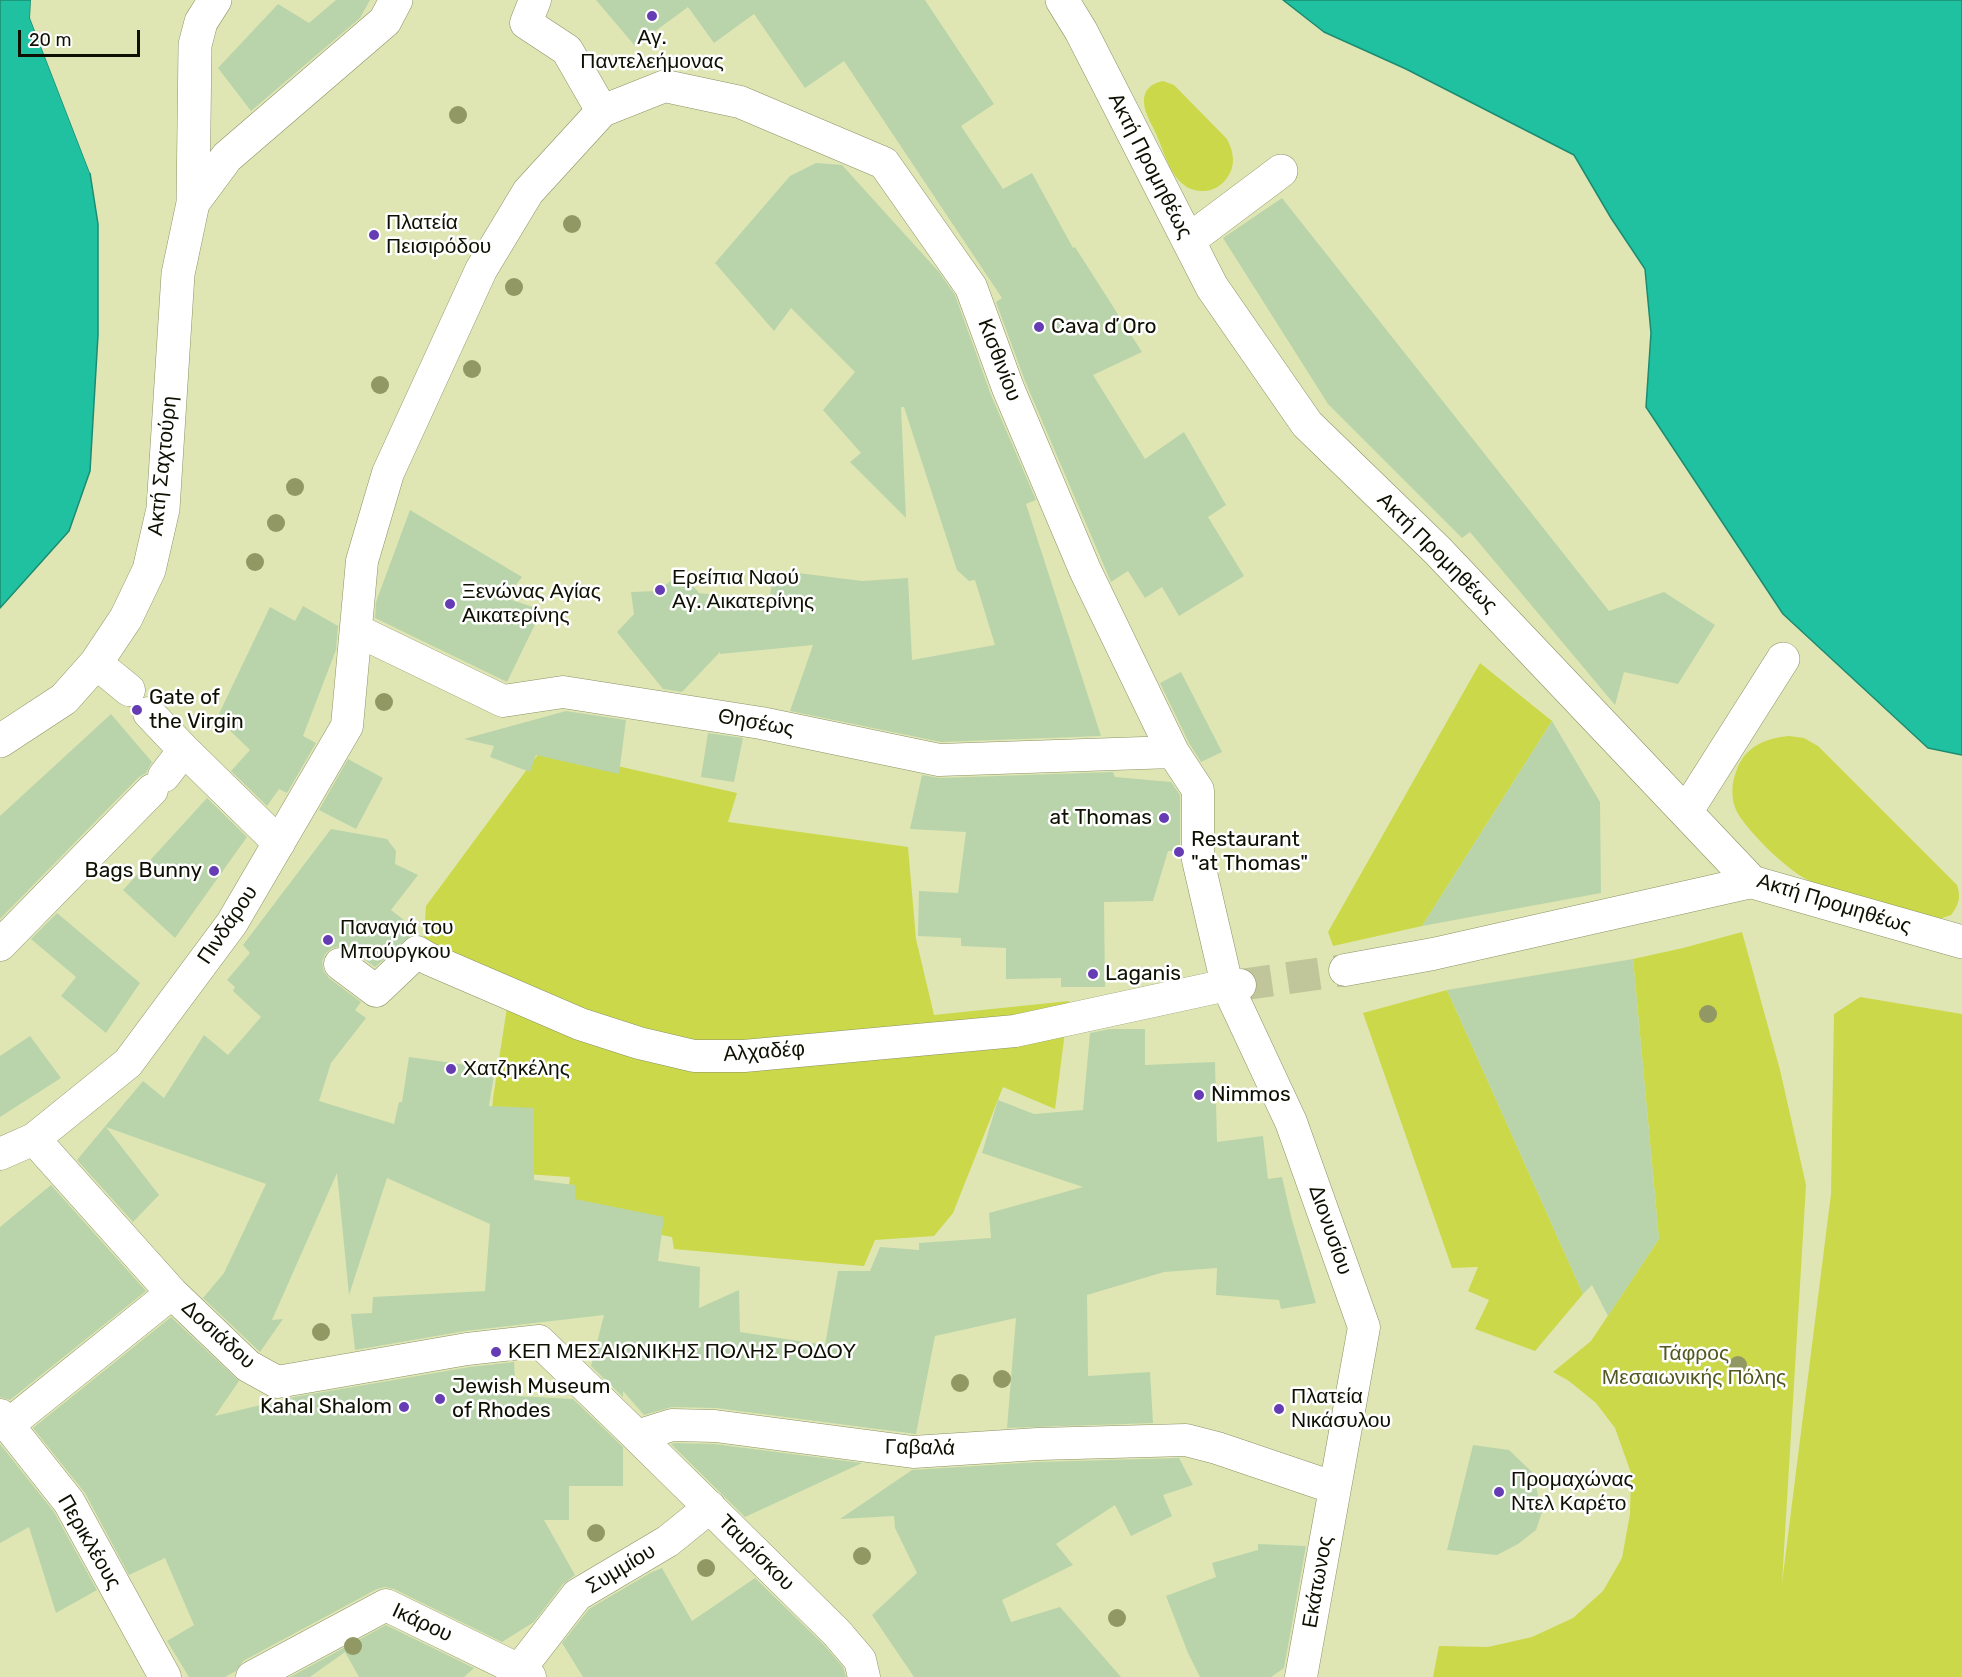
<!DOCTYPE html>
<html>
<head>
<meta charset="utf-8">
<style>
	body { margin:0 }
	#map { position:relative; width:1962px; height:1677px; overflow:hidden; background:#dfe6b4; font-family:Rubik,sans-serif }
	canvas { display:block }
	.scale { position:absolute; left:18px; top:30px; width:122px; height:27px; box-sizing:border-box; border:3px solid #0e1001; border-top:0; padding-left:8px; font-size:18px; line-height:21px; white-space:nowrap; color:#0e1001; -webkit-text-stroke:4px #fff; paint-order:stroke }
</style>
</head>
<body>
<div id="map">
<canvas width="1962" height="1677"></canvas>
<div class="scale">20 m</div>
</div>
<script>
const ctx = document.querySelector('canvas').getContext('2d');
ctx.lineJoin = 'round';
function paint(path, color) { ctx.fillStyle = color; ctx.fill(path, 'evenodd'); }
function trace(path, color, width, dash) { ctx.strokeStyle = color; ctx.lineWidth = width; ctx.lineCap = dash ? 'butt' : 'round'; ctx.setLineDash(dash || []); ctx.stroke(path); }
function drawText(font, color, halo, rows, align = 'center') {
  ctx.font = font + ' Rubik,sans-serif'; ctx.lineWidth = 5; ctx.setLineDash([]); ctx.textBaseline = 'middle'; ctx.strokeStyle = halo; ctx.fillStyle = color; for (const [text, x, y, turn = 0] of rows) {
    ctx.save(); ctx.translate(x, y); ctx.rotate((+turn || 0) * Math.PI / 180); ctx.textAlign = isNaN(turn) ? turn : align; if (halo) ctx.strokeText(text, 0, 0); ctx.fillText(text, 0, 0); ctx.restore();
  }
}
paint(new Path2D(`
	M 1163,81 L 1174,85 L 1227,139 C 1234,152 1236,166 1227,178 C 1222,185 1213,191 1204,191 C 1174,192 1167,159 1157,136 C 1153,126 1144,113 1144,102 C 1143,90 1152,83 1163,81 Z
	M 1480,663 L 1552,721 L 1422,926 L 1333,946 L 1328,932 Z
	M 1789,736 L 1804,738 L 1818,746 L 1957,885 C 1961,897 1959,905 1951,915 L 1937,920 L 1928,919 C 1901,911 1875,902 1849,894 C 1836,889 1822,886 1810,881 C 1789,872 1748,832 1737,812 C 1731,800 1731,784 1736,772 C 1744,747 1765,738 1789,736 Z
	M 542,749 L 737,793 L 728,822 L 908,847 L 916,939 L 934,1015 L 1069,1001 L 1055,1109 L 1003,1087 L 953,1213 L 934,1236 L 875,1240 L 864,1266 L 674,1249 L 672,1237 L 565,1216 L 570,1177 L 526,1174 L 491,1123 L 493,1098 L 508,1001 L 422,967 L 426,906 Z
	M 1742,932 L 1780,1070 L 1806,1185 L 1782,1583 L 1831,1194 L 1834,1014 L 1860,997 L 1962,1014 L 1962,1677 L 1433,1677 L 1439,1646 L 1488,1647 L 1532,1637 L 1573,1618 L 1603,1591 L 1622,1558 L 1630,1514 L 1631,1473 L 1615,1428 L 1596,1403 L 1569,1381 L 1553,1372 L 1591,1341 L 1659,1239 L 1633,959 L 1683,948 Z
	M 1447,990 L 1583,1294 L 1535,1351 L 1475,1329 L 1489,1300 L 1468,1291 L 1478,1267 L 1452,1268 L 1363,1013 Z`), '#cbd84a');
const water = new Path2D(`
	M 0,0 L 31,0 L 30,18 L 90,173 L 98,224 L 98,335 L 90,471 L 69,531 L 0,608 Z
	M 1283,0 L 1962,0 L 1962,755 L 1928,748 L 1783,614 L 1646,407 L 1651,333 L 1645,269 L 1611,218 L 1574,155 L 1406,69 L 1324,32 Z`);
paint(water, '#20c1a1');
trace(water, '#1b8c71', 1.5);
paint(new Path2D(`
	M 31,0 L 34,0 L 33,17 L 93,172 L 90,173 L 30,18 Z`), '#dfe6b4');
paint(new Path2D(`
	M 336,0 L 370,0 L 360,18 L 251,111 L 218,68 L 278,4 L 309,23 Z
	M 596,0 L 925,0 L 994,104 L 961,126 L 1003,189 L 1032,173 L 1073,248 L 1075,247 L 1142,352 L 1093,375 L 1145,459 L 1184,432 L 1226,505 L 1208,517 L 1244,576 L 1179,616 L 1162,587 L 1145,598 L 1128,571 L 1111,582 L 1025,381 L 996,302 L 1002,298 L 844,61 L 805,88 L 754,14 L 714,43 L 688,7 L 635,46 Z
	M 816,163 L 842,165 L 939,272 L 955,295 L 991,395 L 1036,500 L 1026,504 L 1101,736 L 941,742 L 790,711 L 813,645 L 720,654 L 720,652 L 682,692 L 663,689 L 617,632 L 634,614 L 631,592 L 658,591 L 682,572 L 699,593 L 769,601 L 774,570 L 862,581 L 908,578 L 912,660 L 995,645 L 975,580 L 969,581 L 957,570 L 904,407 L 901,407 L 906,518 L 850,462 L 861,453 L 823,410 L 855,372 L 791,308 L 774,331 L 715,263 L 790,176 Z
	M 1282,198 L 1609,611 L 1664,592 L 1715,625 L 1678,684 L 1624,672 L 1615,705 L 1470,532 L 1462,538 L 1328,404 L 1223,238 Z
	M 410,510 L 522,577 L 506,598 L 542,610 L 507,682 L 375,618 L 376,602 Z
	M 303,606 L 338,626 L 336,650 L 303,736 L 316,743 L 287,793 L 279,789 L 267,806 L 231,771 L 250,750 L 217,718 L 270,607 L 295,621 Z
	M 1181,672 L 1222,752 L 1201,762 L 1189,743 L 1160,683 Z
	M 566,711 L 626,720 L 619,774 L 536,755 L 530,772 L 490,757 L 494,746 L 464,739 Z
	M 111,714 L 152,762 L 146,773 L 139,777 L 0,919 L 0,816 Z
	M 1552,721 L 1600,802 L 1601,893 L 1422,926 Z
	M 708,733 L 743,738 L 734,782 L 701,777 Z
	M 348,759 L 383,778 L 356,829 L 319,810 Z
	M 1113,772 L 1115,777 L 1171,782 L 1180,795 L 1180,851 L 1168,851 L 1153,901 L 1104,902 L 1105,987 L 1061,987 L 1061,978 L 1006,979 L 1006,948 L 961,946 L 961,938 L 918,936 L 919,891 L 958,893 L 966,832 L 910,829 L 922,775 L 940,778 Z
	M 207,798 L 247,837 L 175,938 L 123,890 Z
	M 331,829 L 387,839 L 396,851 L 395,864 L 418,875 L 391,910 L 417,930 L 375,967 L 351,950 L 343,946 L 332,948 L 325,954 L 322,962 L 324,972 L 329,978 L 361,1002 L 355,1010 L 366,1018 L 331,1063 L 319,1101 L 394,1124 L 399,1102 L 402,1102 L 409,1057 L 495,1069 L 489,1106 L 534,1108 L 534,1180 L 575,1185 L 575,1199 L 664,1217 L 658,1261 L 700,1267 L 699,1308 L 739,1290 L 740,1332 L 825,1345 L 838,1271 L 870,1271 L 880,1247 L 919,1250 L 919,1243 L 991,1238 L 989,1213 L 1083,1187 L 982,1153 L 998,1100 L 1034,1114 L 1083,1110 L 1090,1033 L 1110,1029 L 1145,1029 L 1145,1065 L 1215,1062 L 1217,1142 L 1263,1136 L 1268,1179 L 1282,1177 L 1292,1220 L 1316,1303 L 1281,1309 L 1279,1300 L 1216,1295 L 1217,1268 L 1164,1272 L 1087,1295 L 1088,1376 L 1150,1372 L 1153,1423 L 1007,1428 L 1016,1318 L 935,1336 L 916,1434 L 716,1408 L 672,1407 L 644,1415 L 623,1391 L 623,1397 L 591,1366 L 604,1315 L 465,1331 L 355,1350 L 351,1314 L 372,1313 L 373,1297 L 485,1291 L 490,1224 L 387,1178 L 349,1295 L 337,1173 L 272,1320 L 283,1319 L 260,1352 L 203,1298 L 224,1273 L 266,1184 L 106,1127 L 159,1195 L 133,1222 L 77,1160 L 143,1081 L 164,1098 L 204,1035 L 228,1055 L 261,1017 L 233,991 L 235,987 L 227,980 L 250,953 L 243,945 Z
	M 57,913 L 140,983 L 106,1033 L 61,996 L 76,977 L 31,939 Z
	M 1633,959 L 1659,1239 L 1608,1316 L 1592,1285 L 1583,1294 L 1447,990 Z
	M 30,1036 L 61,1078 L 0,1117 L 0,1056 Z
	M 51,1185 L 146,1291 L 10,1400 L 0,1397 L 0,1227 Z
	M 171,1317 L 239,1381 L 215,1416 L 294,1397 L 470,1367 L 514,1362 L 516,1396 L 573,1399 L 623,1447 L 623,1486 L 569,1486 L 569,1520 L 544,1520 L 575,1575 L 563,1584 L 534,1622 L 502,1642 L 394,1589 L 385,1587 L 377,1589 L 243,1661 L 236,1671 L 225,1677 L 189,1677 L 167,1641 L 194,1625 L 165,1558 L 129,1575 L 85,1493 L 33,1428 Z
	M 675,1443 L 714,1444 L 862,1463 L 745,1517 L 671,1444 Z
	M 0,1444 L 54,1512 L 97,1590 L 56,1613 L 29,1527 L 0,1543 Z
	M 1473,1445 L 1509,1450 L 1533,1473 L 1542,1512 L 1536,1530 L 1518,1544 L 1497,1555 L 1447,1550 Z
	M 1179,1458 L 1193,1485 L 1163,1495 L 1172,1516 L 1131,1536 L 1115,1505 L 1056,1544 L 1073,1565 L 1002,1600 L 1011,1622 L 1060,1607 L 1121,1677 L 914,1677 L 872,1615 L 917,1573 L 895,1528 L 894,1516 L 840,1519 L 912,1470 L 1039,1462 Z
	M 1258,1544 L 1306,1546 L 1284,1668 L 1271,1677 L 1200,1677 L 1188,1653 L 1166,1596 L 1216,1577 L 1212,1563 L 1258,1550 Z
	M 662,1568 L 692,1621 L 755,1578 L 824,1645 L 843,1667 L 846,1677 L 583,1677 L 562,1643 L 589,1609 L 650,1573 Z
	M 386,1625 L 474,1668 L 464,1677 L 359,1677 L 345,1652 L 310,1677 L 290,1677 Z`), '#b9d4aa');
trace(new Path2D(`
	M 1240,985 L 1345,970`), '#c0c699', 32, [32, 16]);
const street = new Path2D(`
	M 535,0 L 526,23 L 567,50 L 602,111
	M 356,630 L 503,701 L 563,692 L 761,723 L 939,760 L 1173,752
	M 96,663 L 129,690
	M 149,713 L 184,750 L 279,843
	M 164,776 L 184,750
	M 0,945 L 152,790
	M 340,964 L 376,991 L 417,952 L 429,959 L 580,1024 L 639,1043 L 694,1056 L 744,1056 L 1015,1031 L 1227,985 L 1240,985
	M 1345,970 L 1433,954 L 1752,882
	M 34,1139 L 172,1293 L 248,1366 L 277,1382 L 467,1349 L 539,1341 L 637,1436 L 672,1425 L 715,1426 L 913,1452 L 1038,1444 L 1186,1440 L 1217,1448 L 1335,1488
	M 0,1154 L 34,1139 L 128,1063 L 232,923 L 347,726 L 362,561 L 388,473 L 481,270 L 528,192 L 602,111 L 665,86 L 740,102 L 884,163 L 971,287 L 1008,388 L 1085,570 L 1173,752 L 1198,790 L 1198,860 L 1227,985 L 1291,1122 L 1364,1327 L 1301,1677
	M 0,1415 L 69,1502 L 165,1677
	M 8,1425 L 172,1293
	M 637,1436 L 837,1633 L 860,1660 L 864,1677
	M 519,1670 L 577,1595 L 668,1541 L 710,1507
	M 252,1677 L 386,1605 L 519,1670 L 530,1677`);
const secondary = new Path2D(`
	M 1062,0 L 1081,31 L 1212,287 L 1307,424 L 1438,551 L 1752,882 L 1962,942
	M 193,203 L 227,157 L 385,21 L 396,0
	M 1189,240 L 1281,171
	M 0,741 L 64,699 L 96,663 L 126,618 L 149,570 L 163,509 L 178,274 L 193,203 L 195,45 L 201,22 L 215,0
	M 1686,812 L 1783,659`);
trace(street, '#8c9264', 33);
trace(secondary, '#8c9264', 34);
trace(street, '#fff', 32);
trace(secondary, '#fff', 33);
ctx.fillStyle = '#919863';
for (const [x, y] of [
	[458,115],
	[572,224],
	[514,287],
	[472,369],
	[380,385],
	[295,487],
	[276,523],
	[255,562],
	[384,702],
	[1708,1014],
	[321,1332],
	[1738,1365],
	[1002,1379],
	[960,1383],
	[596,1533],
	[862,1556],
	[706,1568],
	[1117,1618],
	[353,1646]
]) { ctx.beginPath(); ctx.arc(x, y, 9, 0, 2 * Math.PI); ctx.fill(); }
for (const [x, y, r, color] of [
	[652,16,6,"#653cb4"],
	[374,235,6,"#653cb4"],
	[1039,327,6,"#653cb4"],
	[660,590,6,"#653cb4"],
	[450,604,6,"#653cb4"],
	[137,710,6,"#653cb4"],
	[1164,818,6,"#653cb4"],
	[1179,852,6,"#653cb4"],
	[214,871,6,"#653cb4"],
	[328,940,6,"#653cb4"],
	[1093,974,6,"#653cb4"],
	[451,1069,6,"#653cb4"],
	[1199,1095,6,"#653cb4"],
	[496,1352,6,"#653cb4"],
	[440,1399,6,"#653cb4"],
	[404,1407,6,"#653cb4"],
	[1279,1409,6,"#653cb4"],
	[1499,1492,6,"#653cb4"]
]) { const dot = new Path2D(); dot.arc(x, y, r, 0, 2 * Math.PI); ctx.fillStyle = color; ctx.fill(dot); trace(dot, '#fff', 2); }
drawText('21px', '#0e1001', '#fff', [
	["Αγ.",652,38,"center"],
	["Παντελεήμονας",652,62,"center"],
	["Πλατεία",386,223],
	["Πεισιρόδου",386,247],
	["Cava ď Oro",1051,327],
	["Ερείπια Ναού",672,578],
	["Αγ. Αικατερίνης",672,602],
	["Ξενώνας Αγίας",462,592],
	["Αικατερίνης",462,616],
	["Gate of",149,698],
	["the Virgin",149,722],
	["at Thomas",1152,818,"right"],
	["Restaurant",1191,840],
	["\"at Thomas\"",1191,864],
	["Bags Bunny",202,871,"right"],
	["Παναγιά του",340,928],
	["Μπούργκου",340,952],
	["Laganis",1105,974],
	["Χατζηκέλης",463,1069],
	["Nimmos",1211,1095],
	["ΚΕΠ ΜΕΣΑΙΩΝΙΚΗΣ ΠΟΛΗΣ ΡΟΔΟΥ",508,1352],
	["Jewish Museum",452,1387],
	["of Rhodes",452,1411],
	["Πλατεία",1291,1397],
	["Νικάσυλου",1291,1421],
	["Kahal Shalom",392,1407,"right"],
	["Προμαχώνας",1511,1480],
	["Ντελ Καρέτο",1511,1504]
], 'left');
drawText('21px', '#0e1001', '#fff', [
	["Ακτή Προμηθέως",1150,166,63],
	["Κισθινίου",999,360,69],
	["Ακτή Σαχτούρη",163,466,-84],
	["Ακτή Προμηθέως",1437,553,45],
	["Θησέως",756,723,10],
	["Ακτή Προμηθέως",1834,904,17],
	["Πινδάρου",228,925,-56],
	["Αλχαδέφ",764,1052,-4],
	["Διονυσίου",1330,1230,71],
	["Δοσιάδου",218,1335,42],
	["Γαβαλά",920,1448,1],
	["Περικλέους",89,1542,60],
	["Ταυρίσκου",756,1553,45],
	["Συμμίου",621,1569,-31],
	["Εκάτωνος",1318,1582,-80],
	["Ικάρου",422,1623,25]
]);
drawText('21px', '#525820', '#fff', [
	["Τάφρος",1694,1354],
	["Μεσαιωνικής Πόλης",1694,1378]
]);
</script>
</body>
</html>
